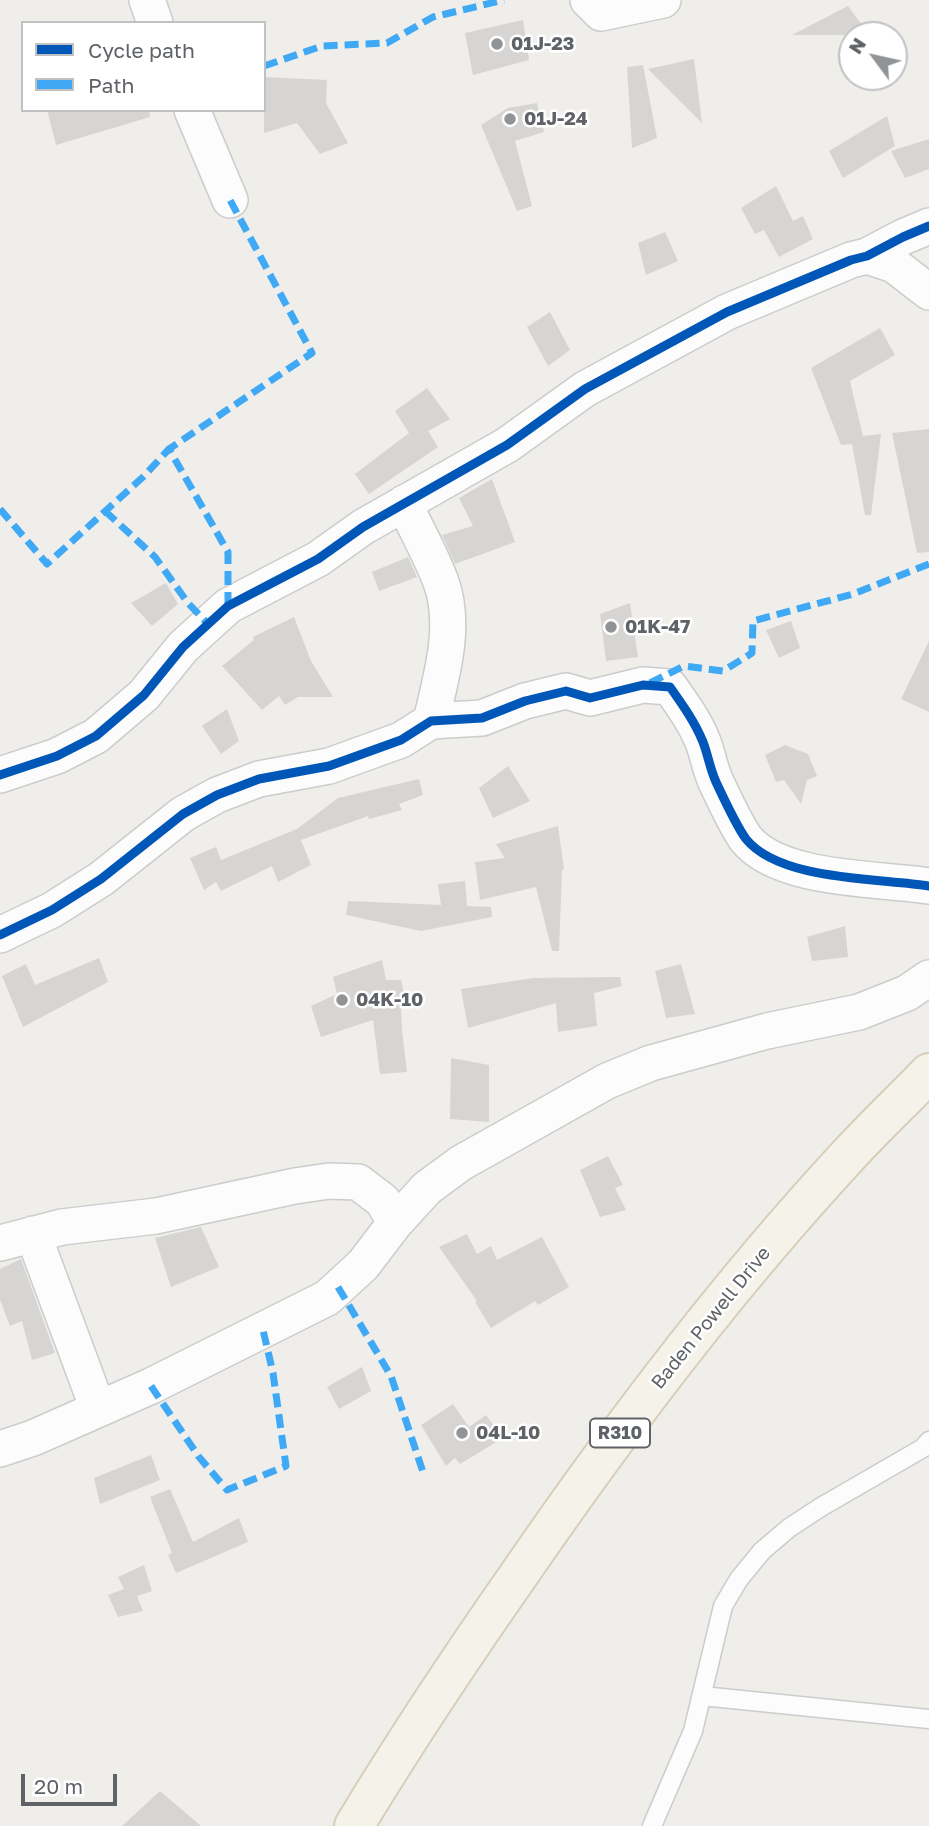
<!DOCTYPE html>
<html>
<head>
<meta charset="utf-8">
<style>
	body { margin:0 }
	#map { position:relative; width:929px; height:1826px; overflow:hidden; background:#efeeea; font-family:"Golos Text",sans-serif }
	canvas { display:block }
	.legend { position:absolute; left:21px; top:21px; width:245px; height:91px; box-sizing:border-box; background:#fff; border:2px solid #bfc1c3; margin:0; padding:9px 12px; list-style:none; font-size:21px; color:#5f6368 }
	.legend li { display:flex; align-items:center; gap:14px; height:35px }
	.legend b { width:35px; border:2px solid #bfc1c3 }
	.north { position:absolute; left:838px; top:21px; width:70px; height:70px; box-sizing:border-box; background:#fff; border:2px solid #bfc1c3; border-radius:50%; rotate:303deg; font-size:19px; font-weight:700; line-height:28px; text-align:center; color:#5f6368 }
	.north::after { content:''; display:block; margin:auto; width:24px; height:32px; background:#919496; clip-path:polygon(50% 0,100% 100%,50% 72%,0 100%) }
	.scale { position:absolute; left:21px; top:1774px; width:96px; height:32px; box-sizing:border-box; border:4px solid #5f6368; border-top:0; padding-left:9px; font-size:21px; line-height:24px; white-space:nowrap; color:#5f6368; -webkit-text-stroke:5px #fff; paint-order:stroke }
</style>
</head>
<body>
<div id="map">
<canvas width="929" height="1826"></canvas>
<ul class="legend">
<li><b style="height:9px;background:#0057b8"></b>Cycle path</li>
<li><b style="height:9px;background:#3fa9f5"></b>Path</li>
</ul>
<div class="north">N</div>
<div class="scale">20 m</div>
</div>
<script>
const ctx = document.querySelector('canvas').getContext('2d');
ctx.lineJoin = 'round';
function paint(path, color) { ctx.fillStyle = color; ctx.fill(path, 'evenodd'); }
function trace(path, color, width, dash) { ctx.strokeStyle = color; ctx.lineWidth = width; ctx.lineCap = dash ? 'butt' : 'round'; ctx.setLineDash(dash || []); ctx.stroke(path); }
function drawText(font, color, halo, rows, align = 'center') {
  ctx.font = font + ' "Golos Text",sans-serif'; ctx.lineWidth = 5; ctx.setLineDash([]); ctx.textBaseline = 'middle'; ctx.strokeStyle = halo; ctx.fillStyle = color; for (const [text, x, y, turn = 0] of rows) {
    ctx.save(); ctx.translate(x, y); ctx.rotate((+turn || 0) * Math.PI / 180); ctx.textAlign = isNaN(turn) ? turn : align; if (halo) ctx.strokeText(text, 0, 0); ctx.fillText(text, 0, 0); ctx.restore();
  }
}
paint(new Path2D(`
	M 848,6 L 869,35 L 792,35 Z
	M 523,20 L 529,60 L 473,75 L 465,33 Z
	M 694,59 L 702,123 L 648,69 Z
	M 643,65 L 657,138 L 632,148 L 627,67 Z
	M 264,77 L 327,80 L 326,103 L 348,143 L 320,154 L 297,123 L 264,133 Z
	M 537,103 L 544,132 L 515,141 L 532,206 L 517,211 L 481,125 L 508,108 Z
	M 47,110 L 149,110 L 150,117 L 56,145 Z
	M 887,116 L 895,146 L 843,178 L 829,151 Z
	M 929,139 L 929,169 L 905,178 L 891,151 Z
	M 776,186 L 793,221 L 803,216 L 813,239 L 779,257 L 764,230 L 755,234 L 741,208 Z
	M 665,232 L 678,261 L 646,275 L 638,243 Z
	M 550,312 L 570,350 L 548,366 L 527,327 Z
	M 880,328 L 895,355 L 850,381 L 863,436 L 881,434 L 871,515 L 865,515 L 852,444 L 841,445 L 811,368 Z
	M 427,388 L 450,419 L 428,431 L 438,447 L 369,494 L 355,474 L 409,433 L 395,411 Z
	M 929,429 L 929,552 L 917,553 L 892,433 Z
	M 492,479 L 515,542 L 455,564 L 442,535 L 473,526 L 459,498 Z
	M 408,557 L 417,577 L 379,591 L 372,572 Z
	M 166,583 L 178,604 L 152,626 L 131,603 Z
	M 630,603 L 638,657 L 606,661 L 600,614 Z
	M 294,617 L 311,661 L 333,697 L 298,697 L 285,705 L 279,696 L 262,710 L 222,666 L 254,640 L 253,637 Z
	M 791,621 L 800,648 L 779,658 L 766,630 Z
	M 929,641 L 929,712 L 901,699 Z
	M 227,709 L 239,741 L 221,754 L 202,726 Z
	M 785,745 L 808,754 L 817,776 L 807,780 L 801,804 L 784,780 L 776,782 L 765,755 Z
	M 508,766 L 530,801 L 493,818 L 479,788 Z
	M 419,779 L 423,795 L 399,804 L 402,810 L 369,819 L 368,816 L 301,840 L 311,865 L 278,882 L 272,866 L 221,891 L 216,882 L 204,890 L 190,858 L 216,847 L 221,860 L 297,829 L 338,798 Z
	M 558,826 L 564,869 L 562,870 L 559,951 L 552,951 L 536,887 L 480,900 L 475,862 L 505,858 L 496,844 Z
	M 465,881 L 467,906 L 491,907 L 492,917 L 421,931 L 346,915 L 348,901 L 441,905 L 438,884 Z
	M 845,926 L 848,957 L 812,961 L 807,937 Z
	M 99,958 L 108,982 L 23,1027 L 2,976 L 26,964 L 35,985 Z
	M 382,960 L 386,980 L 401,980 L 407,1006 L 401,1007 L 402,1030 L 407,1072 L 380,1074 L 373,1020 L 321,1037 L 311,1006 L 337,994 L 333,977 Z
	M 681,964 L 695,1014 L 666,1018 L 655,971 Z
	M 620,977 L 622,986 L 594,993 L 597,1026 L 558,1032 L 556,1003 L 468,1028 L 461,989 L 533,978 Z
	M 451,1058 L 489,1065 L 489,1122 L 450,1119 Z
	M 608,1156 L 623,1185 L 615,1188 L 626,1210 L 600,1217 L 580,1170 Z
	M 201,1227 L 219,1267 L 171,1287 L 155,1238 Z
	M 467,1234 L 477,1254 L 491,1246 L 497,1260 L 542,1237 L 569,1287 L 538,1305 L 535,1301 L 491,1328 L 475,1302 L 477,1301 L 439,1247 Z
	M 21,1259 L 55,1353 L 32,1360 L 22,1321 L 10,1326 L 0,1300 L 0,1269 Z
	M 362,1367 L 371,1391 L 339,1409 L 327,1387 Z
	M 453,1404 L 469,1427 L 486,1415 L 503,1438 L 460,1464 L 455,1458 L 446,1466 L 421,1425 Z
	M 151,1455 L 160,1480 L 100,1504 L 94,1478 Z
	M 170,1489 L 193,1542 L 239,1518 L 248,1542 L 176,1573 L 168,1555 L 172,1553 L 150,1497 Z
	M 144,1565 L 152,1591 L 137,1596 L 143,1611 L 118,1617 L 108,1595 L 124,1589 L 118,1577 Z
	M 160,1791 L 201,1826 L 122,1826 Z`), '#d6d5d3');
const service = new Path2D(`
	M 702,1696 L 929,1719
	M 652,1826 L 693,1731 L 723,1606 L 739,1579 L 762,1551 L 789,1528 L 821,1507 L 923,1448 L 929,1441`);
const minor = new Path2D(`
	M 147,0 L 155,23
	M 588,0 L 601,13 L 663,0
	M 192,110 L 230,200
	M 867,256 L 894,265 L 929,292
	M 404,503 C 416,529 431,555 441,582 C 457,626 441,678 431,721
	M 0,775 L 57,756 L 96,736 L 144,695 L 183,647 L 228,606 L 318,559 L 363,527 L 507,445 L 585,389 L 727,312 L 851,260 L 867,256 L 903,237 L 929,226
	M 0,935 L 52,910 L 101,879 L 183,814 L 217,795 L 259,779 L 329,766 L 401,740 L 431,721 L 482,718 L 525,701 L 566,691 L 590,698 L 643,685 L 670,687 C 682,704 695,722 703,742 C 708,755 710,769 716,782 C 723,797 737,827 746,839 C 780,881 879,878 929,886
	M 33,1234 L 98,1409
	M 0,1243 L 62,1227 L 156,1216 L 295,1186 L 329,1181 L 358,1182 L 383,1201 L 395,1223
	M 0,1449 L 33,1438 L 151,1386 L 327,1298 L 363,1265 L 395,1223 L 427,1188 L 461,1163 L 607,1081 L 651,1063 L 767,1031 L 859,1012 L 907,993 L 929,978`);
const primary = new Path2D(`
	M 354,1826 C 406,1740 462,1656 520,1573 C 619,1429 725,1289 844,1160 C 871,1130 901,1102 929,1073`);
trace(service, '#cbcccc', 21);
trace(minor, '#cbcccc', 38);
trace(primary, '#d7ceb8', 42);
trace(service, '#fdfcfc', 18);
trace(minor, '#fdfcfc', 35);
trace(primary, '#f4f2e9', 38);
trace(new Path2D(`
	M 264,66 L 322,46 L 387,43 L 433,17 L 504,0
	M 0,509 L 47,564 L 143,477 L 169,449
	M 105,511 L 155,557 L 188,603 L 208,624
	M 228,606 L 228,552 L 169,449 L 312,353 L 230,200
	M 650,683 L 684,666 L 723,671 L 752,653 L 753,621 L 853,594 L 929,564
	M 338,1287 L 391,1376 L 423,1472
	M 151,1386 L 199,1457 L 227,1490 L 286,1466 L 273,1373 L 263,1330`), '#3fa9f5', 7, [14, 7]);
trace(new Path2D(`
	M 0,775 L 57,756 L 96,736 L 144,695 L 183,647 L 228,606 L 318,559 L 363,527 L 507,445 L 585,389 L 727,312 L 851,260 L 867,256 L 903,237 L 929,226
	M 0,935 L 52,910 L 101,879 L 183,814 L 217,795 L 259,779 L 329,766 L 401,740 L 431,721 L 482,718 L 525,701 L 566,691 L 590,698 L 643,685 L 670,687 C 682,704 695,722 703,742 C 708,755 710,769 716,782 C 723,797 737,827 746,839 C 780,881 879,878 929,886`), '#0057b8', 9);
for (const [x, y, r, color] of [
	[497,44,7,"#919496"],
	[510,119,7,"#919496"],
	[611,627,7,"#919496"],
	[342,1000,7,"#919496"],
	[462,1433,7,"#919496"]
]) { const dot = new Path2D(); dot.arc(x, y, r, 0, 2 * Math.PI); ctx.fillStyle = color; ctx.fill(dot); trace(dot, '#fff', 2.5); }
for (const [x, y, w] of [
	[620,1433,60]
]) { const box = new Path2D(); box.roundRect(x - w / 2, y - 14.5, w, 29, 5); ctx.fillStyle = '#fff'; ctx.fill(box); trace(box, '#5f6368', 2); }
drawText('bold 18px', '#5f6368', null, [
	["R310",620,1433]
]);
drawText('bold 19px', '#5f6368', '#fff', [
	["01J-23",511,44],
	["01J-24",524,119],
	["01K-47",625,627],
	["04K-10",356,1000],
	["04L-10",476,1433]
], 'left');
drawText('19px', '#5f6368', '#fff', [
	["Baden Powell Drive",711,1318,-51]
]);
</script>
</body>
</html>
